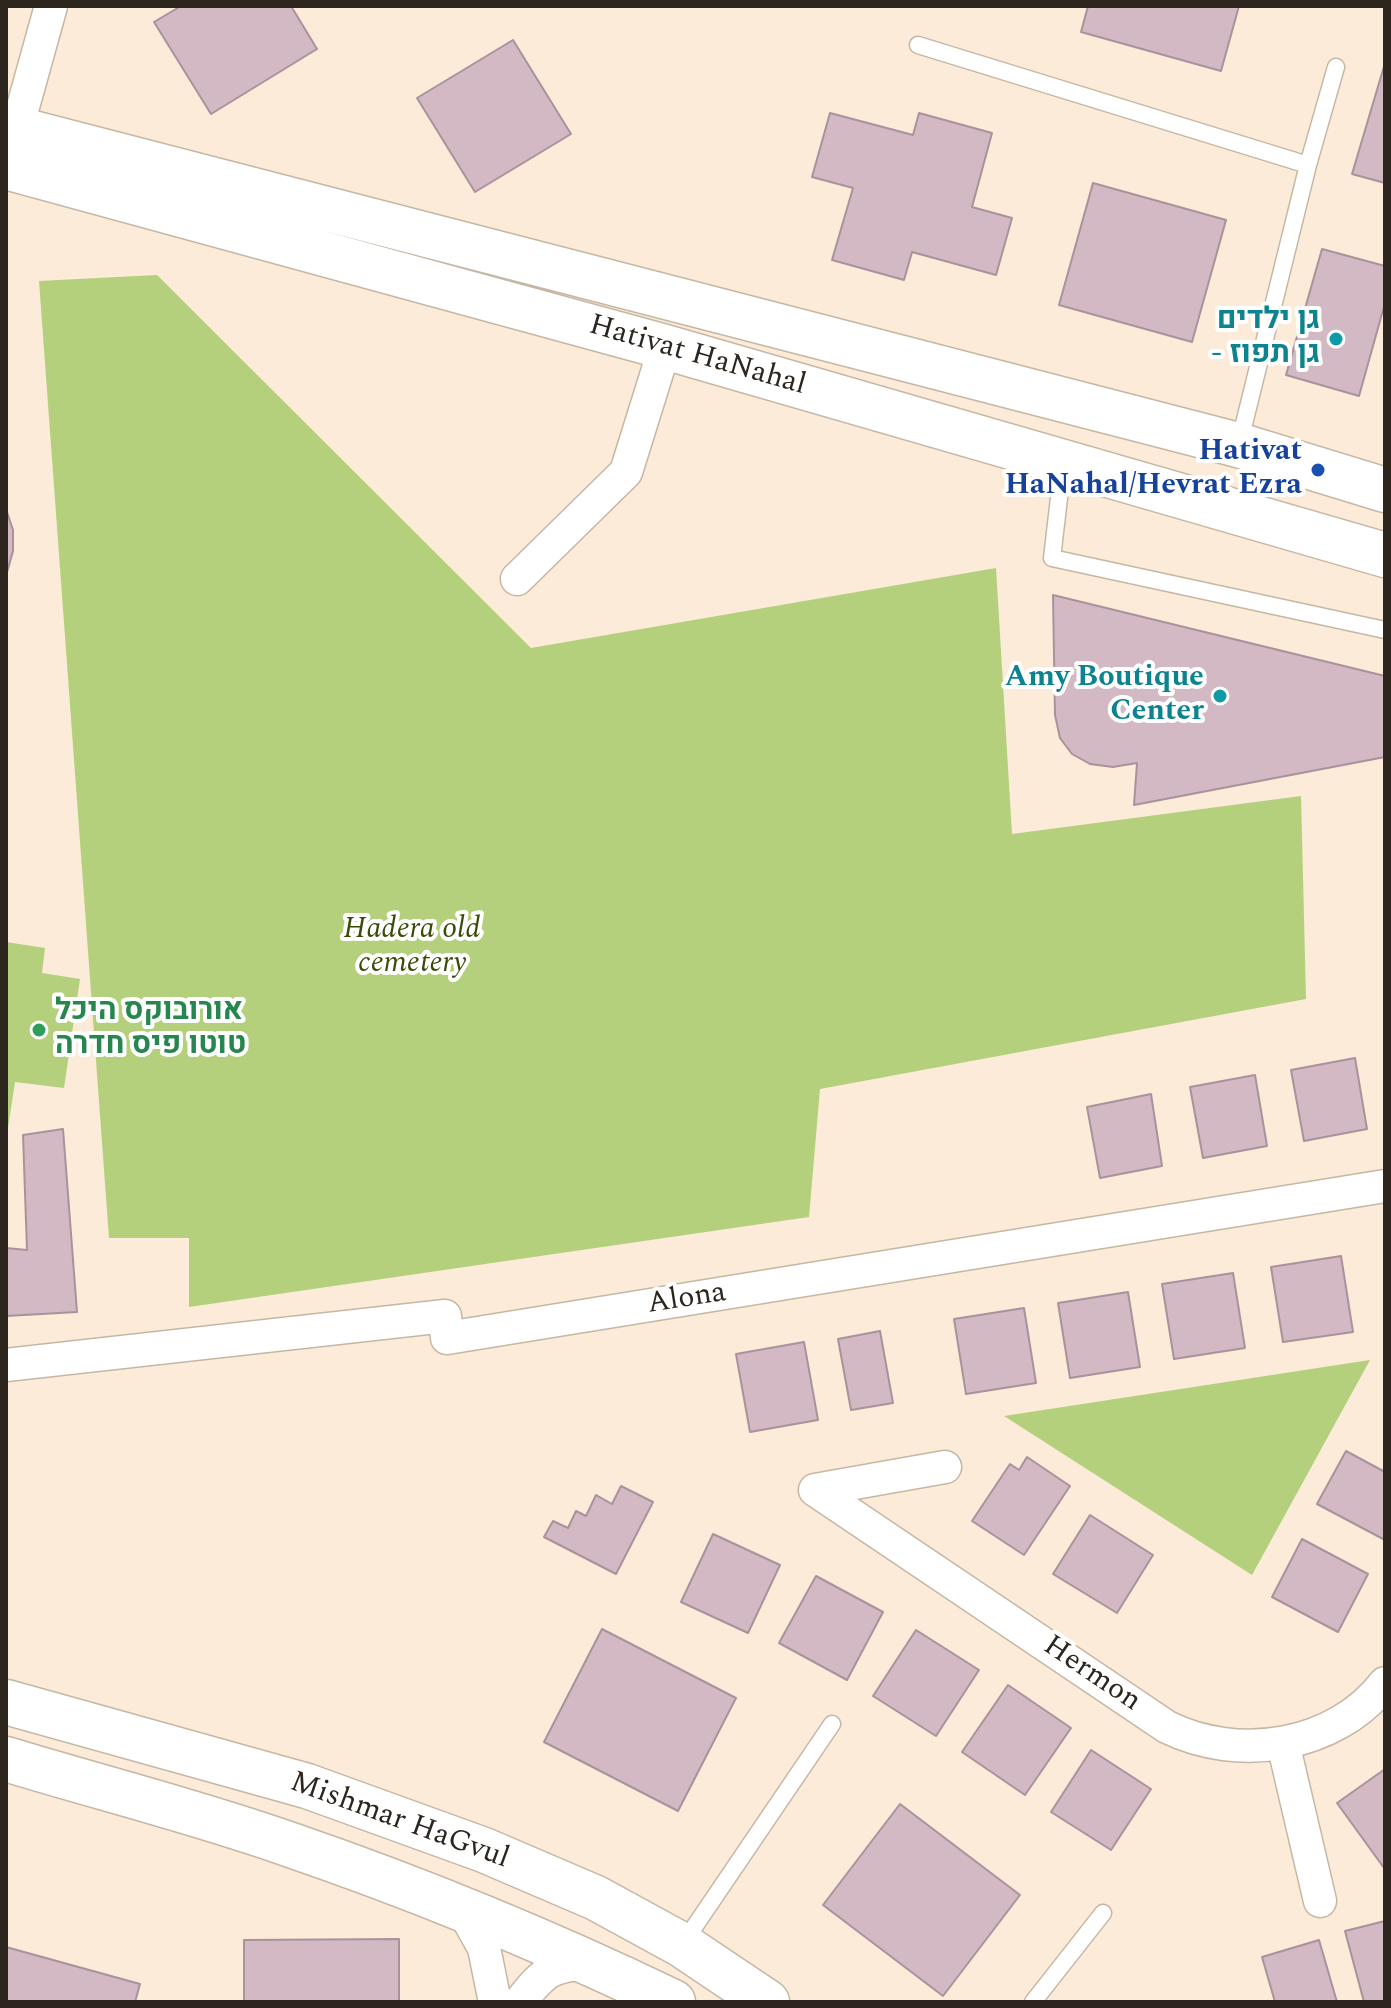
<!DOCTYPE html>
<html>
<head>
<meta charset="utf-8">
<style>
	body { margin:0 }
	#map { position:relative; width:1391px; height:2008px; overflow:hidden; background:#fbebd8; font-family:Spectral,serif }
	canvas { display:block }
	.frame { position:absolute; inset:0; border:8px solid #2c261f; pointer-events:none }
</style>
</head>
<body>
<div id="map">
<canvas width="1391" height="2008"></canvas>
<div class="frame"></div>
</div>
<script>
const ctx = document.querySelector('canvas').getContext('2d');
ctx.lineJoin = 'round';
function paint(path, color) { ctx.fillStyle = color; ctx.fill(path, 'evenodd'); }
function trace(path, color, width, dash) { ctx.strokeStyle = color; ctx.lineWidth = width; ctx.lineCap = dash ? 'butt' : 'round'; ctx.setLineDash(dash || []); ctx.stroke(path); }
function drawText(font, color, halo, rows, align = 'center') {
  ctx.font = font + ' Spectral,Heebo,serif'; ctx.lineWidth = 8; ctx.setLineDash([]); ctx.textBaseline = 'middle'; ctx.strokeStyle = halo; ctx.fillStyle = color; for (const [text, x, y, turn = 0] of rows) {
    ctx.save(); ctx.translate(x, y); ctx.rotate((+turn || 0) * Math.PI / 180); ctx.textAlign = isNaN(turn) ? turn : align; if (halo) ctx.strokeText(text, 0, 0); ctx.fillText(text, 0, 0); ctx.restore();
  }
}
paint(new Path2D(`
	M 157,275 L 531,648 L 996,568 L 1012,834 L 1301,796 L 1306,999 L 820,1089 L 809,1217 L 189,1307 L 189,1238 L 109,1238 L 39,281 Z
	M 6,942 L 45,948 L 42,973 L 80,979 L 64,1088 L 15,1082 L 6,1141 Z
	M 1370,1360 L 1252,1575 L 1004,1416 Z`), '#b4d07d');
const building = new Path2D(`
	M 181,6 L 291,6 L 317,49 L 211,114 L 154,22 Z
	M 1088,6 L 1239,6 L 1221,71 L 1081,32 Z
	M 513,40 L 571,134 L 475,192 L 417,98 Z
	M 1385,63 L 1385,183 L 1352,174 Z
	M 830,113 L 913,135 L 919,113 L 992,133 L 972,207 L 1012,218 L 996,275 L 912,252 L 904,280 L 832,260 L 853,188 L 812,177 Z
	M 1093,183 L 1226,220 L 1192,342 L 1059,305 Z
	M 1322,249 L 1385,266 L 1385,303 L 1359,396 L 1286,375 Z
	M 6,509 L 13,530 L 13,551 L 6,576 Z
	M 1053,595 L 1385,676 L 1385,757 L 1134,805 L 1137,763 L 1113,767 L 1090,764 L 1072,754 L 1060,738 L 1055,715 Z
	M 1355,1058 L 1367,1129 L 1304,1141 L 1291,1070 Z
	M 1255,1075 L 1267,1146 L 1203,1158 L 1190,1087 Z
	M 1151,1094 L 1162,1166 L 1100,1178 L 1087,1107 Z
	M 63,1129 L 77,1312 L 6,1316 L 6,1248 L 27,1250 L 23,1135 Z
	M 1341,1256 L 1353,1332 L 1283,1342 L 1271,1267 Z
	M 1233,1273 L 1245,1348 L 1174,1359 L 1162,1284 Z
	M 1128,1292 L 1140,1367 L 1070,1378 L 1058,1303 Z
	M 1024,1308 L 1036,1383 L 966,1394 L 954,1319 Z
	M 880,1331 L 893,1403 L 851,1410 L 838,1339 Z
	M 804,1342 L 818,1420 L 750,1432 L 736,1354 Z
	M 1346,1451 L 1385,1472 L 1385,1540 L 1317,1504 Z
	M 1027,1457 L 1070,1486 L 1024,1555 L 972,1521 L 1010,1464 L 1019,1470 Z
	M 621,1486 L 653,1502 L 616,1574 L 544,1537 L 553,1521 L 568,1528 L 576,1511 L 586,1516 L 596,1495 L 612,1504 Z
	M 1090,1515 L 1153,1555 L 1117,1613 L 1053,1574 Z
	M 713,1534 L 780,1565 L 748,1633 L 681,1602 Z
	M 1302,1539 L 1368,1574 L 1338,1632 L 1272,1597 Z
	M 816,1576 L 883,1612 L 847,1680 L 779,1643 Z
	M 602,1629 L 736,1698 L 678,1811 L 544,1742 Z
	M 916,1630 L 979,1670 L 936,1736 L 873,1696 Z
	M 1008,1685 L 1071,1728 L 1025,1795 L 962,1752 Z
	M 1091,1750 L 1151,1789 L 1111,1850 L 1051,1812 Z
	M 1385,1769 L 1385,1868 L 1384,1868 L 1337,1803 Z
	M 900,1804 L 1020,1895 L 943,1996 L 823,1905 Z
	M 1385,1921 L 1385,2002 L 1364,2002 L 1345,1931 Z
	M 399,1939 L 399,2002 L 244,2002 L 244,1940 Z
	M 1319,1940 L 1337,2002 L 1275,2002 L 1262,1957 Z
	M 6,1947 L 140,1984 L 135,2002 L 6,2002 Z`);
paint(building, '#d2b9c4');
trace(building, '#aa929c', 2);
const lane = new Path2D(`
	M 918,45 L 1308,165
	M 1239,444 L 1308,165 L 1336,67
	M 1063,464 L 1052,558 L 1385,630
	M 682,1945 L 832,1724
	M 1033,2002 L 1103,1913`);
const street = new Path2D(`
	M 11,150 L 51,6
	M 517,579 L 626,472 L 665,347
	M 6,1365 L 445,1316 L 447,1338 L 1385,1186
	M 815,1490 L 1167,1727 C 1238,1762 1335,1748 1385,1683
	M 815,1490 L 945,1467
	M 1283,1743 L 1320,1901
	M 461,1907 L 484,1948 L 495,2002
	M 520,2002 C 544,1971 552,1965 591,1963`);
const secondary = new Path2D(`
	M 6,126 L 1238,445 L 1385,490
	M 6,167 L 665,347 L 1385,555
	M 6,1702 L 307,1786 L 484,1850 L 596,1898 L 682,1945 L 767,2002
	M 6,1759 C 101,1788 198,1812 291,1845 C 422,1890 548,1942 673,2002`);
trace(lane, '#c6b7a5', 19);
trace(street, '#c6b7a5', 35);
trace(secondary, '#c6b7a5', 47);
trace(lane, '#fff', 16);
trace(street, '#fff', 32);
trace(secondary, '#fff', 44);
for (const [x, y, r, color] of [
	[1336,339,8,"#0f9aa8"],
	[1318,470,8,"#1a4fb4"],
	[1220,696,8,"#0f9aa8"],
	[39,1030,8,"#2e9e5b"]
]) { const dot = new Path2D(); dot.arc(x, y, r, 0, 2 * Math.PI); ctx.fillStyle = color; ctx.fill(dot); trace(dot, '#fff', 3); }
drawText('bold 30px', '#0d838f', '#fff', [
	["גן ילדים",1320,322],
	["- גן תפוז",1320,356],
	["Amy Boutique",1204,679],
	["Center",1204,713]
], 'right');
drawText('30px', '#2c261f', '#fff', [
	["Hativat HaNahal",697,357,16],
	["Alona",687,1300,-9],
	["Hermon",1091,1675,34],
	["Mishmar HaGvul",399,1822,20]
]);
drawText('bold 30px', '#164399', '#fff', [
	["Hativat",1302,453],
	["HaNahal/Hevrat Ezra",1302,487]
], 'right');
drawText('italic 30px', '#394c07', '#fff', [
	["Hadera old",412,931],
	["cemetery",412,965]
]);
drawText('bold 30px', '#27864d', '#fff', [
	["אורובוקס היכל",55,1013],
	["טוטו פיס חדרה",55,1047]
], 'left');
</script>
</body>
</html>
